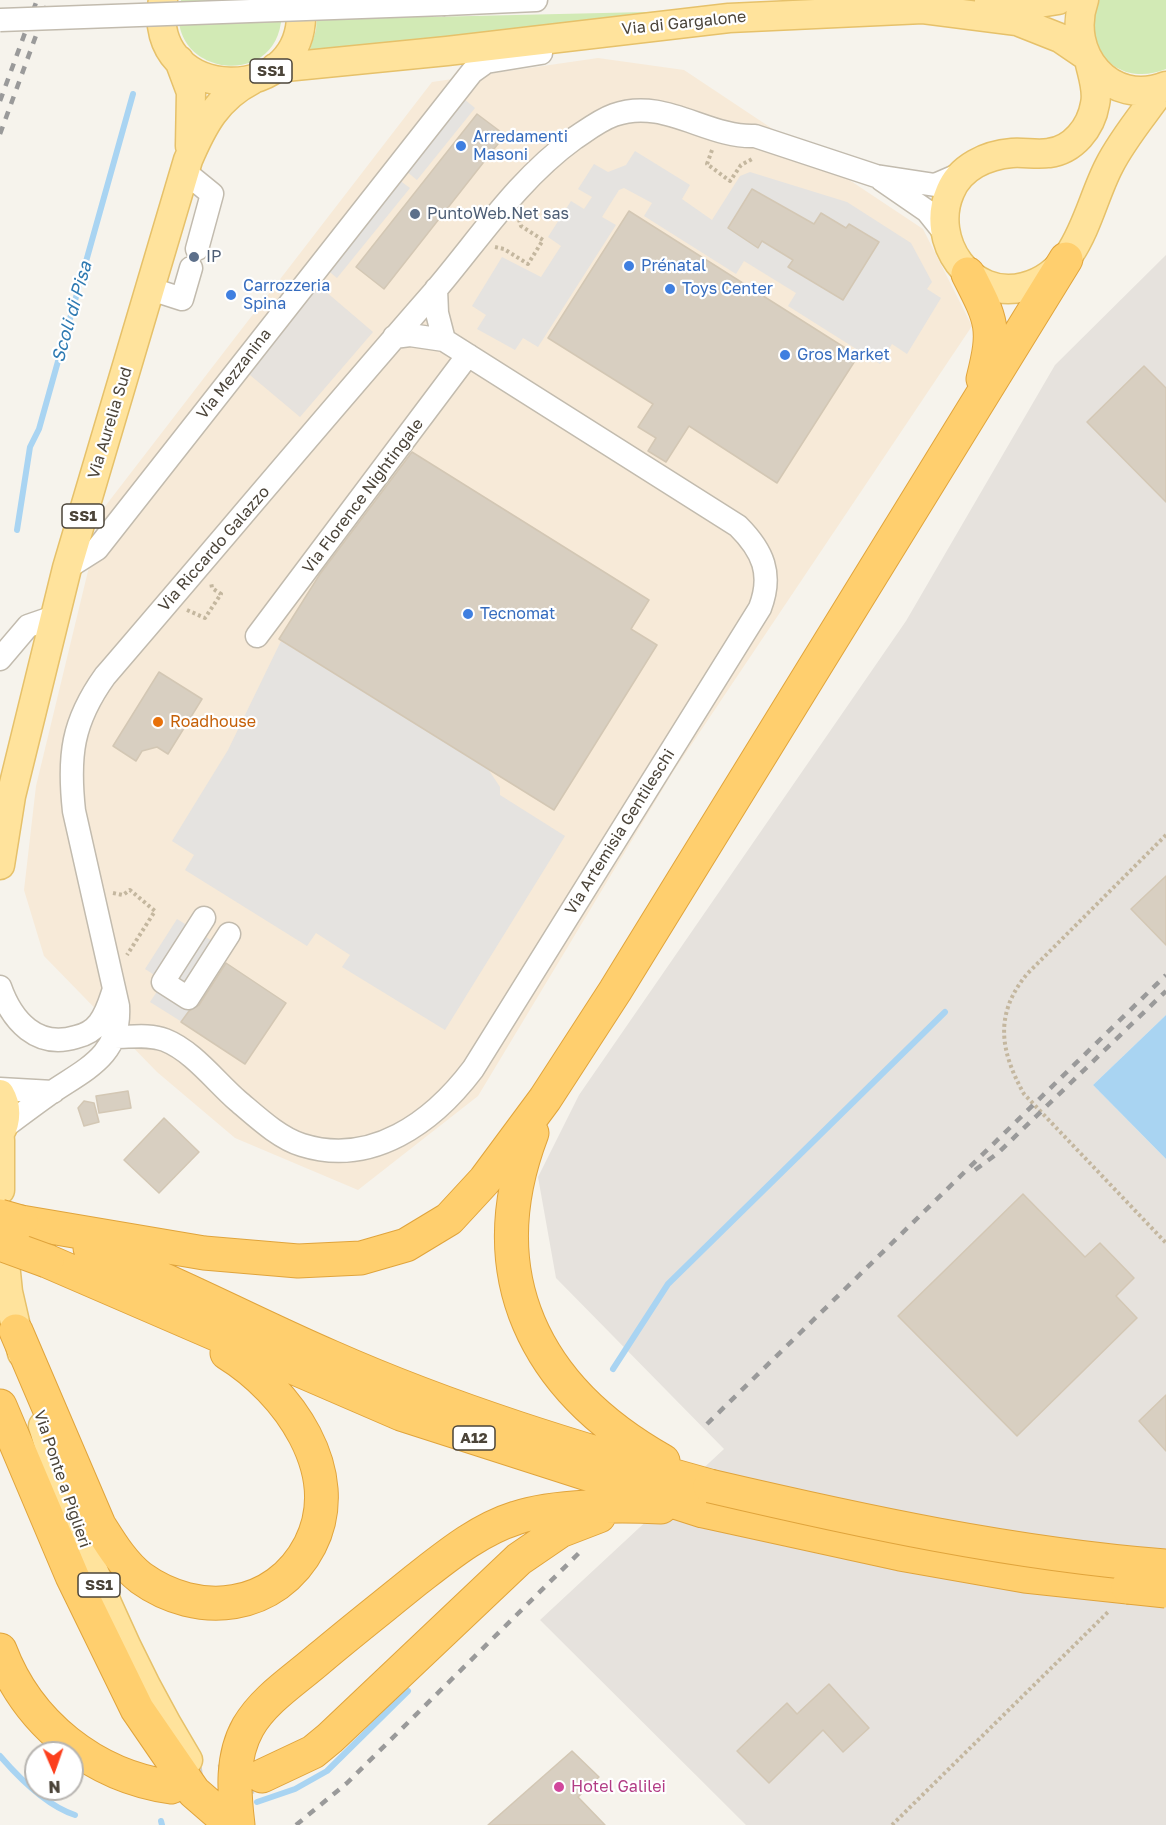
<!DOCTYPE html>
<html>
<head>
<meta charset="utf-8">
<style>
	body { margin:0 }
	#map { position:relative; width:1166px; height:1825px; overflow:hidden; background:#f6f3ec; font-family:"Golos Text",sans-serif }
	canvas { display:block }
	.north { position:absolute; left:24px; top:1741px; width:60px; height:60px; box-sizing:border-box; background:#fff; border:2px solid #b7b4b0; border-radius:50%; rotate:178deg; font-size:16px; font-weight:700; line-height:24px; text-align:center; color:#4b4439 }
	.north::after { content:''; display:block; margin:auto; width:21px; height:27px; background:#fc3f1d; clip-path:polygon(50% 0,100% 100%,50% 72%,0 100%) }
</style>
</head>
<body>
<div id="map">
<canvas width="1166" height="1825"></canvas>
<div class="north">N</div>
</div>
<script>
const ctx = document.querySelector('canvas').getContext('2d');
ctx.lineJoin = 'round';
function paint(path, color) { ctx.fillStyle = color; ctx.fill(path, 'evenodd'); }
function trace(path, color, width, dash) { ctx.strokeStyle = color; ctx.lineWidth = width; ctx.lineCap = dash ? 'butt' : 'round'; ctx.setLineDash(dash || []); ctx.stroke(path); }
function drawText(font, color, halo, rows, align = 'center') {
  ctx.font = font + ' "Golos Text",sans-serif'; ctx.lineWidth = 4.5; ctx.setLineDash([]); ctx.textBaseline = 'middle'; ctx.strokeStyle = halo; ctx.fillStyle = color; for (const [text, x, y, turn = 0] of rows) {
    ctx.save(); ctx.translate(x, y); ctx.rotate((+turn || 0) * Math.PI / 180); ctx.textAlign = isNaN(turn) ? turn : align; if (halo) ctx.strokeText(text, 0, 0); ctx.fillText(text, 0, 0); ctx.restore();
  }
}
paint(new Path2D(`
	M 598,58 L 684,70 L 923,229 L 972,326 L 673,772 L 478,1096 L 358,1190 L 235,1138 L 157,1072 L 44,956 L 24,890 L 36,786 L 103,509 L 432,82 Z`), '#f7ead8');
paint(new Path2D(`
	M 1166,255 L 1166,1015 L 1093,1085 L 1166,1159 L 1166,1825 L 746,1825 L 540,1620 L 724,1449 L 556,1278 L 538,1177 L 579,1095 L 906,621 L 1055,365 Z
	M 318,285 L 373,332 L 300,417 L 244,370 Z`), '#e6e2dd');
paint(new Path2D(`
	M 181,0 L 281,0 C 293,96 160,79 181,0 Z
	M 429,0 L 429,17 L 733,10 L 307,58 L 316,30 L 317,15 Z
	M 1099,0 L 1166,0 L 1166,69 C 1118,89 1078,47 1099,0 Z`), '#d2eab5');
paint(new Path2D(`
	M 464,99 L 475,108 L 417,180 L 406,171 Z
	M 635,151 L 690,185 L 682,199 L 712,220 L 740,176 L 750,172 L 847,202 L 911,243 L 932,282 L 927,289 L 941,298 L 907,354 L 892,344 L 880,364 L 788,306 L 796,293 L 744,261 L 736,274 L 644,216 L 652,203 L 624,188 L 619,190 L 602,217 L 616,225 L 538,347 L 523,338 L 515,350 L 477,329 L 486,315 L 472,306 L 502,257 L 541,277 L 561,246 L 548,237 L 571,201 L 584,209 L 592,197 L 578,189 L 594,164 L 608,172 L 626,165 Z
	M 399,180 L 410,188 L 337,278 L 326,269 Z
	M 281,641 L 488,769 L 500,787 L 500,795 L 565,836 L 445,1030 L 342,967 L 350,955 L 316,933 L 307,946 L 185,870 L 194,855 L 172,841 L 228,750 Z
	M 177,919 L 227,950 L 182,1022 L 150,1002 L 164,981 L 145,969 Z`), '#e5e3e0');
paint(new Path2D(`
	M 1166,1015 L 1166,1159 L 1093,1085 Z`), '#a9d4f2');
trace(new Path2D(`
	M 17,530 L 30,447 L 39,429 L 133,94
	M 613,1369 L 668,1284 L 945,1012
	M 0,1756 C 19,1778 47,1806 75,1815
	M 257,1802 L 295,1789 L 327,1771 L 408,1691
	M 161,1821 L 162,1825`), '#a9d4f2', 6);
const building = new Path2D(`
	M 477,114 L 505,135 L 384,289 L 356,267 Z
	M 752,189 L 814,224 L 821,213 L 846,228 L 849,224 L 879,242 L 843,300 L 788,267 L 793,260 L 762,241 L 758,248 L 728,228 Z
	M 629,211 L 858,356 L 777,483 L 689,426 L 666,462 L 648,451 L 656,438 L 638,427 L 653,404 L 548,338 Z
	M 1144,366 L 1166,388 L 1166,502 L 1087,422 Z
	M 412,452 L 649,600 L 631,629 L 657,645 L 554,810 L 279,639 L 320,574 Z
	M 159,672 L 202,699 L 168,754 L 157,747 L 142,751 L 136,761 L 113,746 Z
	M 1166,876 L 1166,945 L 1131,909 Z
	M 226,963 L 286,1003 L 245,1064 L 181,1022 L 189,1011 L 199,1005 Z
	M 128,1091 L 131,1108 L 99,1113 L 96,1096 Z
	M 84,1101 L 94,1103 L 99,1122 L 84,1126 L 78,1108 Z
	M 164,1118 L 199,1152 L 159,1193 L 124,1160 Z
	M 1023,1194 L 1085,1257 L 1100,1243 L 1134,1278 L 1116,1296 L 1137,1318 L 1017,1436 L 898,1316 Z
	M 1166,1395 L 1166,1451 L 1139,1421 Z
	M 829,1684 L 869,1728 L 843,1752 L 823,1730 L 769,1783 L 737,1751 L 787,1703 L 797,1714 Z
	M 572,1751 L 599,1777 L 578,1797 L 605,1825 L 488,1825 Z`);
paint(building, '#d8cfc1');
trace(building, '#d3c7b4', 1.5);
trace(new Path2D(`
	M 171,1787 L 262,1776`), '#d4d0c8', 33, [33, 16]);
const minor = new Path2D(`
	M 445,4 L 536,0
	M 185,172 L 212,194 L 197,249
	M 882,180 L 927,211 L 947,236
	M 151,289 L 182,299 L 191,268
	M 436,289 L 437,313 L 444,340
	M 67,568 L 97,549 L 472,72 L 486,62 L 541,53
	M 257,636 L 468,355
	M 0,659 L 28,626 L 57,616
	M 204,918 L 163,982 L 188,998 L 229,934
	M 0,987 C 12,1021 37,1049 76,1037 C 85,1035 93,1031 99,1023 C 107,1013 110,1001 114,989
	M 115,1037 C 132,1037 150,1034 165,1040 C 193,1051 216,1082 238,1101 C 257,1117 279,1138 302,1145 C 372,1167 433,1122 473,1069 L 760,608 C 773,574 763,551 738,526 L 444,340 L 410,335 L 394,337
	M 0,1089 L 53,1092
	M 3,1128 C 19,1116 35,1104 52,1092 C 86,1069 121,1055 118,1006 L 74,811 C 68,756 72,722 105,676 C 215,548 323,419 434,292 C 480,238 517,180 575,138 C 587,130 600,120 614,115 C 664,97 707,138 755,136 L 876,176 L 935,185 L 965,172`);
const major = new Path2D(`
	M 163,0 C 143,106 316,112 300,0
	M 989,0 L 1039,3 L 1058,0
	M 1084,0 C 1065,53 1110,108 1166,86
	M 179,60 L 191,92 L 190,146
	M 1090,64 C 1093,77 1098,91 1095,104 C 1091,128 1073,150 1049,153 C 1037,155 1024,152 1012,153 C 987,155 960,167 950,192 C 929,240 970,301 1024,287 C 1080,273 1087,208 1109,166 C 1123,138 1145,113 1163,87
	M 275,68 L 447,51 L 729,18 L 923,9 L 1017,21 L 1060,38 L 1085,55
	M 0,865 L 11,796 L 67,568 L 188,160 C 203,125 217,98 252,80
	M 0,1094 C 7,1106 7,1120 0,1133
	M 0,1140 L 0,1190
	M 1,1224 L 8,1292 L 22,1353
	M 43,1426 C 78,1543 124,1656 188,1760`);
const highway = new Path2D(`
	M 968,274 C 992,321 996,328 983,379
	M 532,1133 C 478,1275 534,1388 663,1461
	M 21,1222 L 204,1253 L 298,1261 L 361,1258 L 406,1245 L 449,1219 L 485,1180 L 545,1099 L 615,991 L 1066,259
	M 90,1248 C 172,1280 250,1322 331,1357 C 453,1411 581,1450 710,1486
	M 47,1261 L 401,1414 L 703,1511 L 900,1554 L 1025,1576 L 1128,1587
	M 16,1331 L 99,1525 C 111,1544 123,1564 141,1578 C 198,1619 276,1611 310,1545 C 347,1472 287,1390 227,1353
	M 0,1406 L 72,1576 L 137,1709 L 194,1792 L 225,1819
	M 0,1650 C 28,1724 94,1776 171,1787
	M 262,1776 L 313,1752 L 330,1738 L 519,1559 L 560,1531 L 599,1516
	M 238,1825 C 234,1792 231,1757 248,1727 C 264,1699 296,1679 320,1658 C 352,1631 384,1606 416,1580 C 447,1556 478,1530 516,1518 C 554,1505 621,1505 661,1507`);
trace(minor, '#c2bbae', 25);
trace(major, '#e6c16a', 31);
trace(highway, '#e0a43c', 35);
trace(new Path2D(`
	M 712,150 L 707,164 L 730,181 L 741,165 L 754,158
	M 495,247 L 504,249 L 528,264 L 543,240 L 521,226 L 519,220
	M 187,610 L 205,618 L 221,594 L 212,588 L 211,582
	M 1166,835 L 1027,974 C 994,1014 1000,1051 1024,1094 L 1166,1243
	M 113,893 L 123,895 L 130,890 L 155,911 L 127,955
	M 892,1825 L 1109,1611`), '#c4b79f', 4, [3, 3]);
trace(minor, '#fff', 22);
trace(major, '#ffe39c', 28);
trace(highway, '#ffcf6e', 33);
trace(new Path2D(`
	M 0,101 L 37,0
	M 0,134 L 49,0
	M 975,1170 L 998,1153 L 1166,991
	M 707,1424 L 1166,975
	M 296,1825 L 347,1783 L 580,1552`), '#9a9a9a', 4.5, [8, 8]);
const minorBridge = new Path2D(`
	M 0,20 L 445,4`);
const highwayBridge = new Path2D(`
	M 0,1216 L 21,1222
	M 0,1244 L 47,1261
	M 710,1486 C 860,1521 1012,1554 1166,1566
	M 1128,1587 L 1166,1591`);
trace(minorBridge, '#c2bbae', 25, []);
trace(highwayBridge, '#e0a43c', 35, []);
trace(minorBridge, '#fff', 22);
trace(highwayBridge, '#ffcf6e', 33);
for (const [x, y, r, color] of [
	[461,146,6,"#3f7fe0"],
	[415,214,6,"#5c6f8a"],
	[194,257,6,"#5c6f8a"],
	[629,266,6,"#3f7fe0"],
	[670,289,6,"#3f7fe0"],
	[231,295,6,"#3f7fe0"],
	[785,355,6,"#3f7fe0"],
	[468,614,6,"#3f7fe0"],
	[158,722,6,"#e8710a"],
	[559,1787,6,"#d1479c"]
]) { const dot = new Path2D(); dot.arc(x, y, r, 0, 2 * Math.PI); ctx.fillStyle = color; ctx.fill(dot); trace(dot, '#fff', 2); }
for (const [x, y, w] of [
	[271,71,42],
	[83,516,42],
	[474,1438,42],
	[99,1585,42]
]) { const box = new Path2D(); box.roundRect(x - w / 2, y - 12, w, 24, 4.5); ctx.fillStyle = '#fff'; ctx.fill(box); trace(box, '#4b4439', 1.5); }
drawText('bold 15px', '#4b4439', null, [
	["SS1",271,71],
	["SS1",83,516],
	["A12",474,1438],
	["SS1",99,1585]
]);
drawText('16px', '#4b4439', '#fff', [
	["Via di Gargalone",684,23,-6],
	["Via Mezzanina",234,374,-52],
	["Via Aurelia Sud",110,423,-73],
	["Via Florence Nightingale",363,496,-53],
	["Via Riccardo Galazzo",214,549,-49],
	["Via Artemisia Gentileschi",620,832,-58],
	["Via Ponte a Piglieri",62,1479,71]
]);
drawText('16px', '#366cbe', '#fff', [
	["Arredamenti",473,137],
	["Masoni",473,155],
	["Prénatal",641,266],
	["Carrozzeria",243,286],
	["Spina",243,304],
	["Toys Center",682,289],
	["Gros Market",797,355],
	["Tecnomat",480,614]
], 'left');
drawText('16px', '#4e5e75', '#fff', [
	["PuntoWeb.Net sas",427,214],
	["IP",206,257]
], 'left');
drawText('16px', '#c56008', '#fff', [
	["Roadhouse",170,722]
], 'left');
drawText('16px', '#b23c85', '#fff', [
	["Hotel Galilei",571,1787]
], 'left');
drawText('italic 18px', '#2e7ab2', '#fff', [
	["Scoli di Pisa",72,312,-74]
]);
</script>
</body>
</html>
